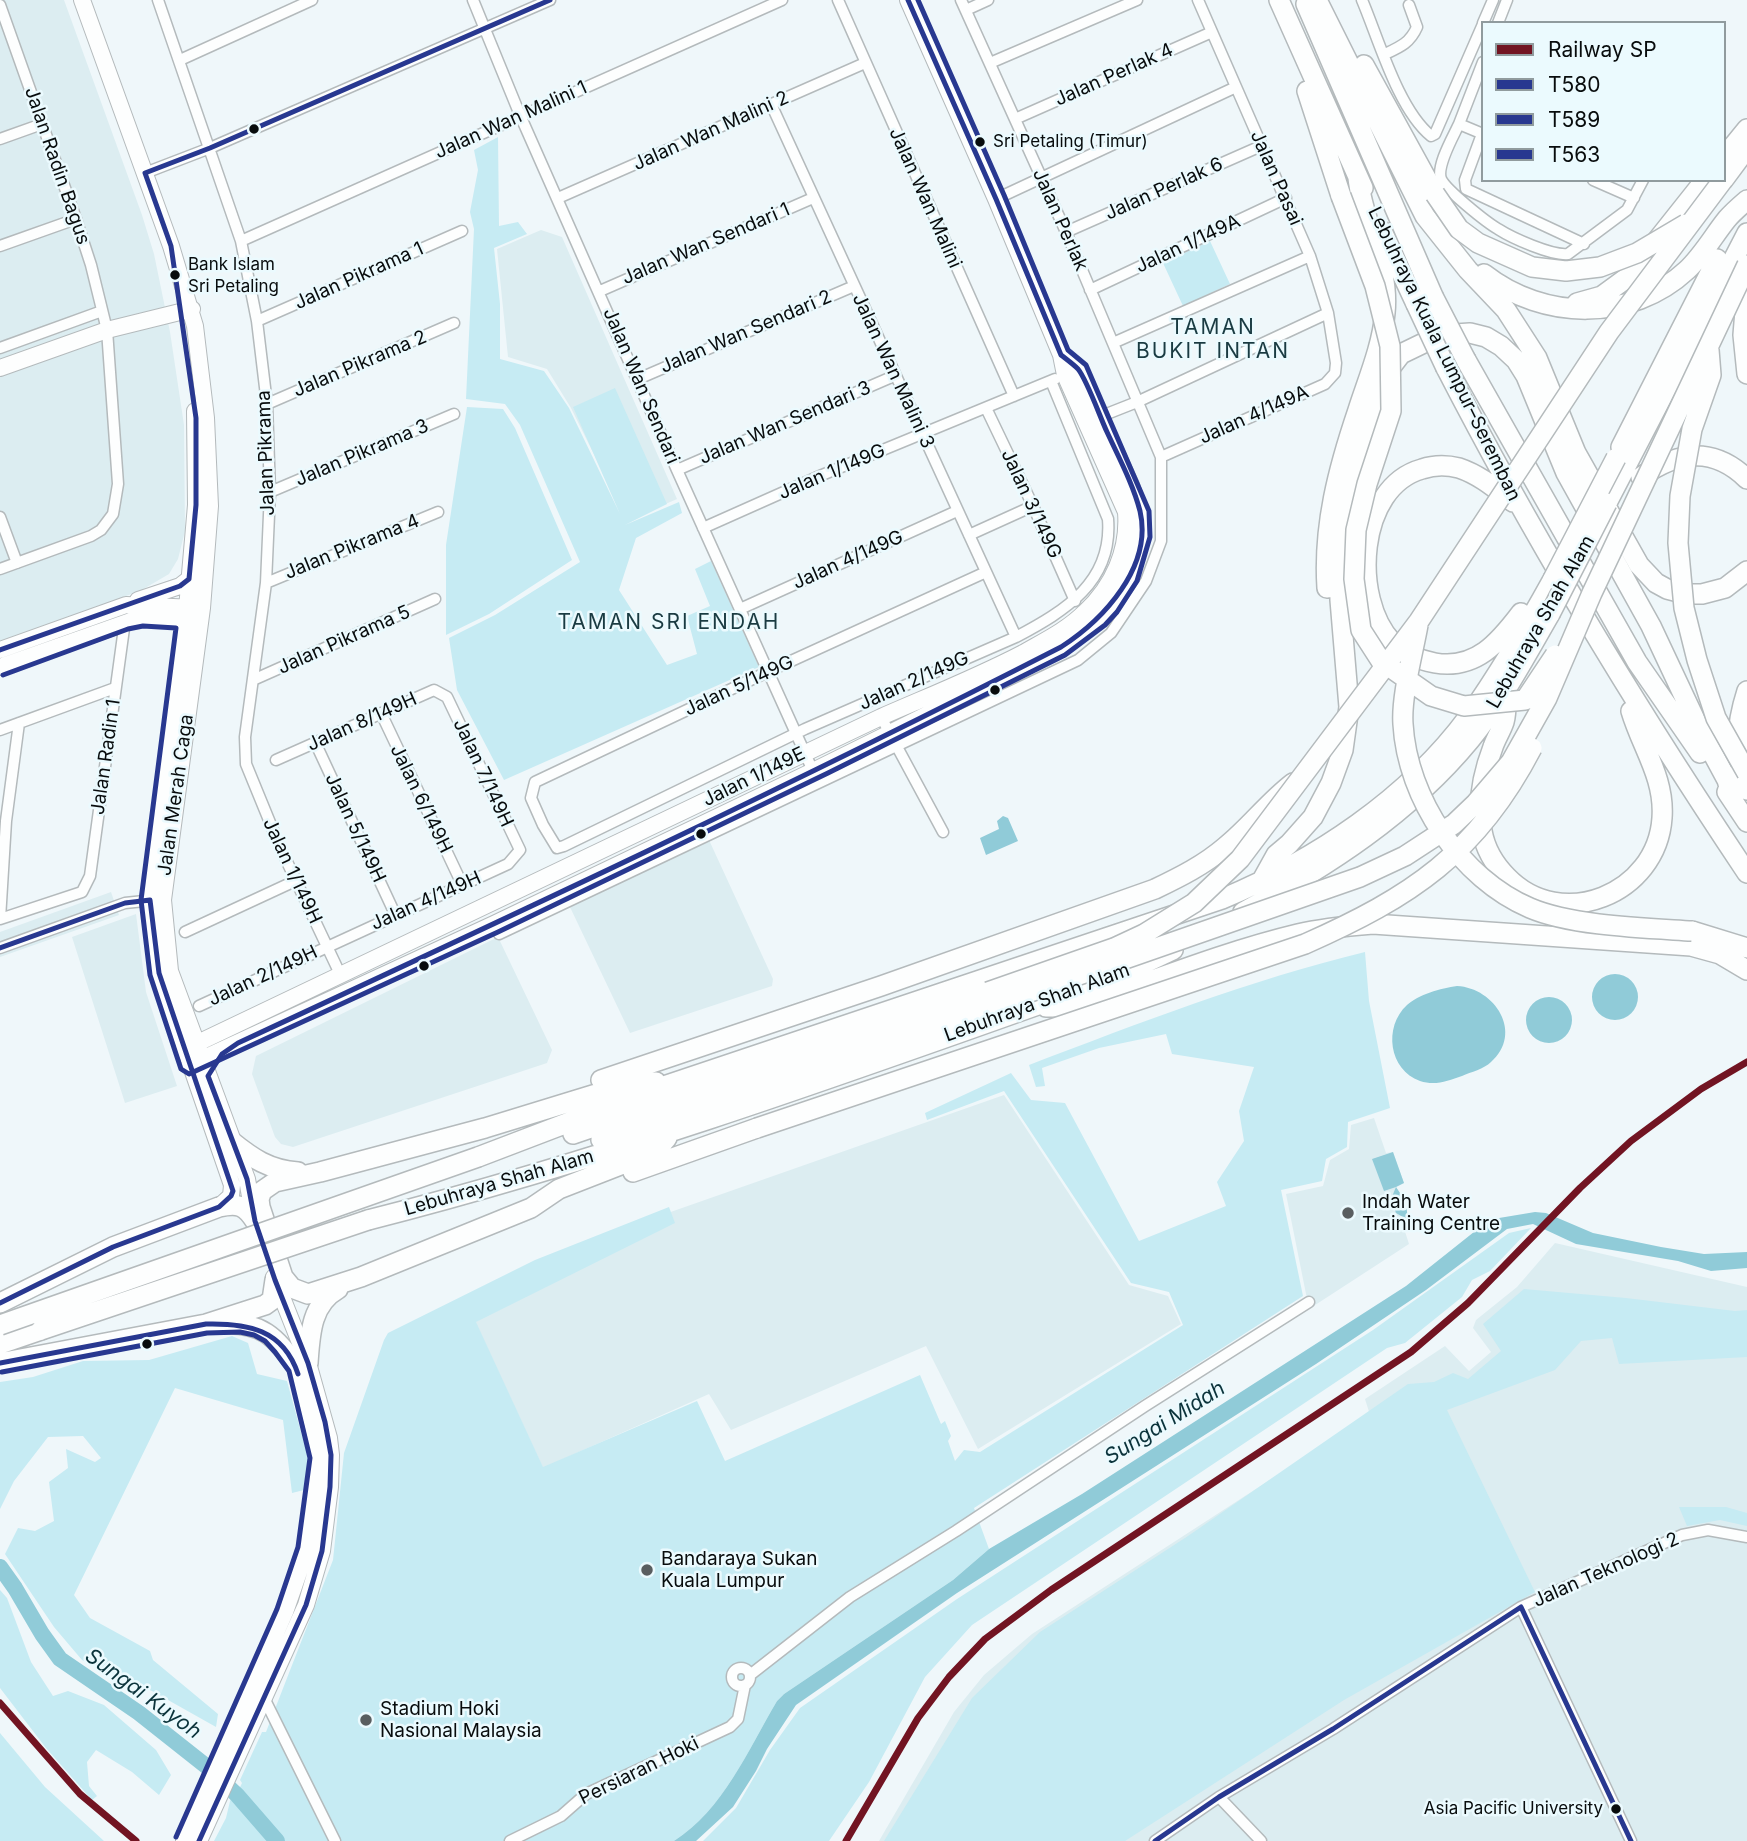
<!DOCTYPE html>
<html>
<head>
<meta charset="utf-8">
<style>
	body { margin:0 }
	#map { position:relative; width:1747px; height:1841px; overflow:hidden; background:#eff7fa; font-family:Inter,sans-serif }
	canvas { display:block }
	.legend { position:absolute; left:1481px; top:21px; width:245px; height:161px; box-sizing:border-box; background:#ebfafe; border:2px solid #909b9e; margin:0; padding:9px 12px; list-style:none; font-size:21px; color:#080c0d }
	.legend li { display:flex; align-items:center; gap:14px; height:35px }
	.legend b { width:35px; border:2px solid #909b9e }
</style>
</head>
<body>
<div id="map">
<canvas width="1747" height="1841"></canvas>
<ul class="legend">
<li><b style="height:9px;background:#721422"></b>Railway SP</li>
<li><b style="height:9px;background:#283890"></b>T580</li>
<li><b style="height:9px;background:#283890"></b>T589</li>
<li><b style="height:9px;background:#283890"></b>T563</li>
</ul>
</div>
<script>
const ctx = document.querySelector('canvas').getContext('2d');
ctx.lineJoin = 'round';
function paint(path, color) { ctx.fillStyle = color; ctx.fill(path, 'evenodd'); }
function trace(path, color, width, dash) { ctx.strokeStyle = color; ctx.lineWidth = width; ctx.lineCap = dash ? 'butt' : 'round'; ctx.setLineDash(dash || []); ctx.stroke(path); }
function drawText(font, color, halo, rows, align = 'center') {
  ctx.font = font + ' Inter,sans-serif'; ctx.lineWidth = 5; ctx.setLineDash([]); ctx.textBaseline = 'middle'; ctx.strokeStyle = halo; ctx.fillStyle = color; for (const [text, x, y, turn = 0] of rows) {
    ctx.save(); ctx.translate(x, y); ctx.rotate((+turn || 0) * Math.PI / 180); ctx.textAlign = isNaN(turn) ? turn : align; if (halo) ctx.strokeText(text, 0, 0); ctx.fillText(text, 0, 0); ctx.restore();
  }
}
paint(new Path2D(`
	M 0,0 L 64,0 L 142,215 L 154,254 L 170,332 L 184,425 L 185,531 L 178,559 L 169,574 L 140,591 L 0,641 Z
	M 541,230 L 562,237 L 677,499 L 627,521 L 571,408 L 547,369 L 508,357 L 497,249 Z
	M 709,840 L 773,979 L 772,986 L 630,1033 L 569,905 Z
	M 111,892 L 119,915 L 0,957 L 0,932 Z
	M 136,914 L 146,992 L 177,1086 L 125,1103 L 72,937 Z
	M 498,937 L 552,1050 L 547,1063 L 293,1147 L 281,1144 L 275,1137 L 252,1074 L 256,1056 Z
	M 1004,1095 L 1129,1285 L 1168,1296 L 1181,1324 L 978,1449 L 926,1346 L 731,1430 L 709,1394 L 543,1468 L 466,1302 L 645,1221 Z
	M 1374,1118 L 1386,1153 L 1393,1152 L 1404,1183 L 1396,1187 L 1400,1193 L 1405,1195 L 1408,1208 L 1405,1211 L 1408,1220 L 1400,1216 L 1409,1244 L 1309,1309 L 1286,1194 L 1323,1186 L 1330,1160 L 1349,1149 L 1351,1125 Z
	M 1555,1243 L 1747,1287 L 1747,1841 L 879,1841 L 954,1712 L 984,1675 L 1032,1634 L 1370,1415 L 1365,1399 L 1445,1346 L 1469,1371 L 1491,1352 L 1473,1328 L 1476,1320 L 1517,1287 Z`), '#dcedf1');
paint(new Path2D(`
	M 498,137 L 499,226 L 518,222 L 527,234 L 494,248 L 500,304 L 500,359 L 544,371 L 569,408 L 620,514 L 573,407 L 615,388 L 667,504 L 625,525 L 679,502 L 682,513 L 636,538 L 619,590 L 667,665 L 697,654 L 687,616 L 710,606 L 695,569 L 711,561 L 759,667 L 504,780 L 457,690 L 449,638 L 495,615 L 580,562 L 520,425 L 505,404 L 466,399 L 474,229 L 470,212 L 478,170 L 474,150 Z
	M 1210,241 L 1230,284 L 1183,306 L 1163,263 Z
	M 467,407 L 503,409 L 515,428 L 572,560 L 489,614 L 446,635 L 446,545 Z
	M 1365,952 L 1369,1001 L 1390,1108 L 1348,1122 L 1347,1147 L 1326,1159 L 1322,1181 L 1281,1190 L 1303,1296 L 974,1508 L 989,1549 L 953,1580 L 784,1694 L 777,1701 C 748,1750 723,1810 674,1841 L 214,1841 L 226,1818 L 231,1797 L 234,1800 L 242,1783 L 240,1780 L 262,1732 L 266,1732 L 333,1560 L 344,1453 L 384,1340 L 388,1333 L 535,1260 L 669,1207 L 675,1223 L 476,1322 L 543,1467 L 697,1401 L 725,1461 L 920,1375 L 941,1424 L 945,1421 L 951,1436 L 948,1441 L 955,1461 L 964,1450 L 980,1452 L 1183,1325 L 1169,1292 L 1131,1283 L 1004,1091 L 927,1120 L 925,1113 L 1011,1073 L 1031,1100 L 1065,1103 L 1139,1241 L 1226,1206 L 1217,1182 L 1244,1141 L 1239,1111 L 1254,1067 L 1172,1054 L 1166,1034 L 1099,1048 L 1042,1068 L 1045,1086 L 1036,1087 L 1029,1065 C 1139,1023 1250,980 1365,952 Z
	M 1531,1228 L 1490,1271 L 1472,1280 L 1462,1297 L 1405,1343 L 1387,1348 L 972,1625 L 925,1677 L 869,1782 L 829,1841 L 703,1841 L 736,1808 L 770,1750 L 800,1708 L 957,1599 L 1373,1330 L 1509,1233 Z
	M 1524,1289 L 1626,1298 L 1735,1311 L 1747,1310 L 1747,1357 L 1619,1364 L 1612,1338 L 1581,1341 L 1555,1370 L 1447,1410 L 1535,1592 L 1344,1700 L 1125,1841 L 884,1841 L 972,1698 L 1040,1632 L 1188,1536 L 1408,1384 L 1434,1382 L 1453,1373 L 1468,1379 L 1501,1351 L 1483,1324 Z
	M 232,1336 L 248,1343 L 257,1374 L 287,1381 L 310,1465 L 308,1489 L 292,1493 L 283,1420 L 175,1388 L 74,1595 L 90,1618 L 150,1651 L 153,1660 L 218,1714 L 216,1727 L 152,1691 L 82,1660 L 54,1627 L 5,1554 L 18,1528 L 35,1531 L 54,1521 L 49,1482 L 68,1468 L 66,1449 L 95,1462 L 101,1458 L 83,1436 L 48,1437 L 14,1481 L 0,1509 L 0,1382 L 33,1377 L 83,1361 L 149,1360 Z
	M 1679,1507 L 1726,1507 L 1747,1513 L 1747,1526 L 1720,1520 L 1687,1526 Z
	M 0,1590 L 7,1598 L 31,1662 L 53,1696 L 68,1691 L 104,1705 L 156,1750 L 171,1775 L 159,1795 L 132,1772 L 96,1750 L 87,1762 L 89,1786 L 97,1796 L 92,1800 L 46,1748 L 0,1688 Z
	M 0,1733 L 45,1787 L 104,1841 L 0,1841 Z`), '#c6ebf3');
paint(new Path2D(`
	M 1003,816 L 1008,818 L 1018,841 L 986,855 L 980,838 L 999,829 L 997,821 Z
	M1592 997a23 23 0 1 1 46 0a23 23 0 1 1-46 0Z
	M 1457,986 C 1495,988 1524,1033 1491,1062 C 1484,1069 1471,1072 1462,1076 C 1448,1081 1435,1086 1420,1081 C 1389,1070 1383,1027 1407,1005 C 1418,995 1441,988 1457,986 Z
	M1526 1020a23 23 0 1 1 46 0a23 23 0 1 1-46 0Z
	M 1393,1152 L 1404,1183 L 1396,1187 L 1400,1193 L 1405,1195 L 1408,1220 L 1396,1213 L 1391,1199 L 1396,1187 L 1384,1191 L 1372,1159 Z
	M 1535,1212 L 1546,1213 L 1593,1233 L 1661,1247 L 1704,1254 L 1747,1252 L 1747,1268 L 1711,1271 L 1678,1261 L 1576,1244 L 1533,1224 L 1507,1229 L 1426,1290 L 1316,1364 L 957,1593 L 796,1705 L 767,1749 L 756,1771 L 733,1807 L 696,1841 L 674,1841 C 723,1810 748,1750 777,1701 L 784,1694 L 953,1580 L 989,1549 L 1082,1494 L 1406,1286 L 1484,1224 L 1499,1218 Z`), '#90cbd8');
trace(new Path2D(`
	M 0,1567 L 15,1588 L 42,1634 L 60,1659 L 139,1713 L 206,1766 L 237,1795 L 277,1841`), '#90cbd8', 16);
const street = new Path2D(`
	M 158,0 L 241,241 L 257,321 L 267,404 L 270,492 L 266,583 L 245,737 L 246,764 L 280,847 L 341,976
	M 473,0 L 520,115 L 677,470 L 813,771
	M 838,0 L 1014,396
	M 1362,0 C 1379,40 1398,109 1431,136 L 1435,134 L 1483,24
	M 0,5 L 76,219 L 91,265 L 107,330 L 118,484 L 113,514 L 101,530 L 91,536 L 0,569
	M 966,10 L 988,0
	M 1483,23 L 1493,0
	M 1498,23 L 1507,0
	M 1385,54 C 1400,47 1410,43 1417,27 L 1409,5
	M 180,60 L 312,0
	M 1483,62 L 1459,124 L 1483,134
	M 990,63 L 1137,0
	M 771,104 L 1016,637
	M 1015,119 L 1212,32
	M 1459,124 C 1453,137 1436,166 1441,179 C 1446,190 1486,222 1498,229 C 1512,238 1552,256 1568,254 L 1627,210 L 1643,180
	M 1482,134 L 1465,180 L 1466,189 L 1584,244
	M 0,139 L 42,124
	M 145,173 L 210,148 L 550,0
	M 1593,180 L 1634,198
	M 558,198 L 865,63
	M 996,199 L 1236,87
	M 1066,232 L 1261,146
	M 241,241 L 782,0
	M 0,246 L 76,219
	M 1090,290 L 1286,198
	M 600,291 L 813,198
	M 257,321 L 462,231
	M 1113,343 L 1310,256
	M 0,348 L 102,311
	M 638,379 L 854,286
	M 267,404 L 454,323
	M 986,408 L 1033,506 L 1075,601
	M 1099,417 L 1137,402 L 1328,313
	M 1161,457 L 1325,384 L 1335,373 L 1336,363 L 1328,313 L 1310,256 L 1198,0
	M 677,470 L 894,376
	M 270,492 L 454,414
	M 0,517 L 17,563
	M 703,528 L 822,475 L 1055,379
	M 969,535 L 1033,506
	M 986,572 L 778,667 L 535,782 L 531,798 L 543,825 L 557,848 L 564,846 L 805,729 L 1016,637 C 1065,611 1113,582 1108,519 L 1051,381
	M 266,583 L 438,512
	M 740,609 L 957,511
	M 253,680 L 435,599
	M 381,713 L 462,884
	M 881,717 L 943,832
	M 0,730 L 115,688
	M 315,742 L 395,914
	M 0,919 L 82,892 L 90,876 L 125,621
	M 0,919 L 6,821 L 19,723
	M 185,932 L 295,881
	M 499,934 L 1078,660 L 1111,633 L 1146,581 L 1161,541 L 1161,457 L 1066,232 L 961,0
	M 0,948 L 125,903 L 154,900
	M 199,1006 L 508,864 L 520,850 L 447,697 L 434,690 L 276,760
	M 1521,1607 L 1631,1841
	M732 1677a9 9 0 1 1 18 0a9 9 0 1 1-18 0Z
	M 750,1675 L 850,1597 L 956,1531 L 1145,1406 L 1309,1302
	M 264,1698 L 335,1841
	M 1219,1797 L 1261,1841
	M 510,1841 L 561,1816 L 586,1794 L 730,1727 L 738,1719 L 745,1685
	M 1155,1841 L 1219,1797 L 1333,1729 L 1521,1607 L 1682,1535 L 1708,1530 L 1747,1537`);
const secondary = new Path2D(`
	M 82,0 L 171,246 L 195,326 L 206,418 L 210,506 L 202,608 L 163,900 L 170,971 L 247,1179 L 254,1219
	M 0,368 L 107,330 L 192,309
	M 195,411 L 196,505 L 186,620 L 150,900 L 159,973 L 232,1185 L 231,1196 L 219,1207
	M 138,600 L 180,586 L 189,579
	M 0,650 L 126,605 L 196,608
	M 0,667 L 142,617 L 197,621
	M 183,1050 L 881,717 C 929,696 977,677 1023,653 C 1044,641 1067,630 1085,612 C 1113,586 1129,550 1126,512 L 1065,375 L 1061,355 L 996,199 L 908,0
	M 189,1065 L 494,924 L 813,771 L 995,681 L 1061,647 L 1081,634 L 1110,607 L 1129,578 L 1139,548 L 1142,524 L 1140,511 L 1131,485 L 1078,369 L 1061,355
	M 184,1841 L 285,1612 L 307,1549 L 319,1458 L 313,1427 L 297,1367
	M 199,1841 L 306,1605 L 322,1551 L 330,1487 L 331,1455 L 329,1438 L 308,1363 L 274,1277`);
const highway = new Path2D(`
	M 1279,0 L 1363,188
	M 1317,0 L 1425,216 L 1468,270 L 1506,310 L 1537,358 L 1576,453 L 1639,565 L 1656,583 L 1667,589 L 1686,594 L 1702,594 L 1725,588 L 1747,571
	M 1306,4 L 1433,296
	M 1364,65 L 1435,194
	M 1307,91 L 1341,196
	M 1725,156 L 1747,129
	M 1724,179 L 1747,148
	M 1382,231 L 1416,304
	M 1484,274 C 1544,321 1631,322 1687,270 C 1703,255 1714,235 1727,219 C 1733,212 1740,206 1747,200
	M 1747,286 L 1743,335 L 1747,374
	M 1577,303 L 1602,296 L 1628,277 L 1705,180
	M 1466,360 L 1637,662 L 1700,753
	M 1446,368 C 1536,543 1638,710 1747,873
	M 1621,447 L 1717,259
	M 1641,477 C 1678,451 1713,446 1747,479
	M 1513,502 C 1496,489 1480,475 1459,468 C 1447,465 1434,465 1422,469 C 1357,487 1351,599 1392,642 C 1403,653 1419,660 1435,663 C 1476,670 1499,642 1521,613
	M 1607,503 L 1747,233
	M 1327,588 C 1323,526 1338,469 1358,410 C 1368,379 1382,346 1385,313 C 1390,265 1363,224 1358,178
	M 1506,690 C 1506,700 1507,712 1504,722 C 1501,731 1496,738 1493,747 C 1483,773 1477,803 1482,831 C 1485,848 1494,864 1507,877 C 1561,933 1657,894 1662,818 C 1665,778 1642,748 1631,711
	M 1747,691 C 1735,728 1735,754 1747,790
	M 1727,792 L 1747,822
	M 1261,882 L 1276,855 L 1289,844 L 1313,817 L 1331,783 L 1343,750 L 1349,707 L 1340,600 L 1340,561 L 1351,499 L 1382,386 L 1391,367 L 1401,354 L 1432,339 L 1455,334 L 1470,333 L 1486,337 L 1501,346 L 1516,360 L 1526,376 L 1566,473 L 1651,626 L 1698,726 L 1727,780 L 1733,801
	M 1243,912 C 1327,867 1409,814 1470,740 C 1502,701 1525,657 1550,614
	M 1692,931 L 1747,948
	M 1046,1007 L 1077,1007 C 1150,982 1223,952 1298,934 C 1323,928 1348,926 1373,924 L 1691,946 L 1720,954 L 1747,970
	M 601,1080 L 881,986 L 1155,889 C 1180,877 1204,865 1225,847 C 1250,827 1268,802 1293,783
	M 656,1082 L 622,1086 L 485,1128 L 320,1172 L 275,1182 L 262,1191 L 259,1199 L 260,1207 L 283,1277 L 292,1288 L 308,1294 L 361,1277 L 531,1208 L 559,1189 L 636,1159 L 660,1146 L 667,1138
	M 573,1134 L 988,992
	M 601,1140 L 987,1007
	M 231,1141 C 252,1158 269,1170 298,1172
	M 478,1157 L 664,1086 L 1222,899 C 1315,860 1408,799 1469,716 C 1500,672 1527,626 1553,579
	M 633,1172 L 757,1128
	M 368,1220 C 620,1156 866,1066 1111,979 L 1173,950
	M 0,1303 L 113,1247 L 219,1207 C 238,1203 245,1205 255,1221
	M 222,1324 C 262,1322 275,1336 297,1367
	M 0,1344 L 41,1330
	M 0,1363 L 206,1324 L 265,1305 L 272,1300 L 275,1280
	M 308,1363 C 310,1334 311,1304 338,1289`);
trace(street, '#b4babc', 13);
trace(secondary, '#b4babc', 18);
trace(highway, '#b4babc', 22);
trace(street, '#fdfefe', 10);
trace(secondary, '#fdfefe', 16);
trace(highway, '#fdfefe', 19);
const highwayBridge = new Path2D(`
	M 1435,194 L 1459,229 L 1478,243 L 1532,267 L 1566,271 L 1600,267 L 1637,253 L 1686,224
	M 1341,196 L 1375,286 L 1390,346 L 1391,411 L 1367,484 L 1356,530 L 1354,579 L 1361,630 L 1381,661 L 1431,696 L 1464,706 L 1525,700 L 1555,655
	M 1433,296 L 1466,360
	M 1416,304 L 1446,368
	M 1709,350 L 1711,375 L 1692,429 L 1680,496 L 1678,543 L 1684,608 L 1697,660 L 1716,718 L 1747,773
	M 1553,579 L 1616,458
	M 1550,614 L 1607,503
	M 1418,625 C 1413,653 1401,697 1403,724 C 1407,798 1461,879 1530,908 C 1572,926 1645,928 1692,931
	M 988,992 L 1114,948 L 1144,934 L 1194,903 L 1240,859 L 1419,621 L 1609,332 L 1723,180
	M 987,1007 L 1360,877 L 1405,856 L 1454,824 L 1476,803 L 1511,762 L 1547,698 L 1592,593 L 1747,265
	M 757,1128 L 1305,944 C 1411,897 1477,854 1532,748
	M 0,1325 L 478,1157
	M 41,1330 L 368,1220`);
trace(highwayBridge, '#b4babc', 22, []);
trace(highwayBridge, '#fdfefe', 19);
trace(new Path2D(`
	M 0,650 L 180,586 L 189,579 L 196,505 L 196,418 L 171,246 L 145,173 L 210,148 L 550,0
	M 0,948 L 125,903 L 150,900 L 159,973 L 233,1191 L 231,1196 L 219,1207 L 113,1247 L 0,1303
	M 0,1363 L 206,1324 C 247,1323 283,1329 298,1374
	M 199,1841 L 306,1605 L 322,1551 L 330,1487 L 331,1455 L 325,1422 L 308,1363 L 275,1280 L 255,1221 L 247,1179 L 208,1076 L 222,1054 L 238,1043 C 514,915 790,786 1061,647 C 1103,620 1153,567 1140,511 C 1133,484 1119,458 1107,432 C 1100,417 1087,380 1078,369 C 1073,364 1066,359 1061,355 L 996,199 L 908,0
	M 1155,1841 L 1219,1797 L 1333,1729 L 1521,1607 L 1631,1841`), '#283890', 5);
trace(new Path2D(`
	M 3,675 L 128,629 L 143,626 L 176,628 L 141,900 L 150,975 L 181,1069 L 189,1074 L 498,932 L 828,773 L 1065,655 L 1105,625 L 1117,612 L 1137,581 L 1150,537 L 1149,511 L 1086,365 L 1068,350 L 1004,195 L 918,0`), '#283890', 5);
trace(new Path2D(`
	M 2,1372 L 207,1333 L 240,1332 L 254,1335 L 265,1341 L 275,1352 L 289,1371 L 310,1458 L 298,1547 L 277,1609 L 176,1837`), '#283890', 5);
trace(new Path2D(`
	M 0,1703 L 80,1794 L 136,1841
	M 846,1841 L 918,1718 L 949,1677 L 985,1639 L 1051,1590 L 1411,1352 L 1468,1303 L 1580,1188 L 1631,1141 L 1701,1089 L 1747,1062`), '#721422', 7);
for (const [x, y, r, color] of [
	[254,129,6,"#080c0d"],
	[980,142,6,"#080c0d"],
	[175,275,6,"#080c0d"],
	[995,690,6,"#080c0d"],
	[701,834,6,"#080c0d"],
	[424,966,6,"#080c0d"],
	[1348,1213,7,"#595e60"],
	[147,1344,6,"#080c0d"],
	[647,1570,7,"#595e60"],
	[366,1720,7,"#595e60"],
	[1616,1809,6,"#080c0d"]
]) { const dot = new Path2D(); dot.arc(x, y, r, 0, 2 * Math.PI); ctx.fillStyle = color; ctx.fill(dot); trace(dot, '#ebfafe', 2.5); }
drawText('17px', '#080c0d', '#ebfafe', [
	["Sri Petaling (Timur)",993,142],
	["Bank Islam",188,265],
	["Sri Petaling",188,287],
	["Asia Pacific University",1603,1809,"right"]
], 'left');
drawText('19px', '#080c0d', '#ebfafe', [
	["Jalan Perlak 4",1114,75,-24],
	["Jalan Wan Malini 1",511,120,-24],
	["Jalan Wan Malini 2",711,131,-24],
	["Jalan Radin Bagus",57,166,71],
	["Jalan Pasai",1276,178,66],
	["Jalan Perlak 6",1164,189,-24],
	["Jalan Wan Malini",925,198,66],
	["Jalan Perlak",1060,220,66],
	["Jalan Wan Sendari 1",706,244,-23],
	["Jalan 1/149A",1188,244,-25],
	["Jalan Pikrama 1",359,276,-24],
	["Jalan Wan Sendari 2",746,332,-23],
	["Lebuhraya Kuala Lumpur–Seremban",1444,354,64],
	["Jalan Pikrama 2",360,364,-23],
	["Jalan Wan Malini 3",893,371,65],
	["Jalan Wan Sendari",641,386,67],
	["Jalan 4/149A",1254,415,-24],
	["Jalan Wan Sendari 3",785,423,-23],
	["Jalan Pikrama",266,453,-92],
	["Jalan Pikrama 3",362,453,-23],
	["Jalan 1/149G",832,472,-23],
	["Jalan 3/149G",1031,504,65],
	["Jalan Pikrama 4",352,547,-22],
	["Jalan 4/149G",848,560,-24],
	["Lebuhraya Shah Alam",1541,622,-60],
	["Jalan Pikrama 5",344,640,-24],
	["Jalan 2/149G",914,681,-24],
	["Jalan 5/149G",739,686,-25],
	["Jalan 8/149H",362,722,-24],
	["Jalan Radin 1",106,757,-82],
	["Jalan 7/149H",483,773,65],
	["Jalan 1/149E",754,777,-26],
	["Jalan Merah Caga",176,795,-82],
	["Jalan 6/149H",421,799,64],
	["Jalan 5/149H",355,828,65],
	["Jalan 1/149H",292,871,65],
	["Jalan 4/149H",426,901,-24],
	["Jalan 2/149H",263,976,-25],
	["Lebuhraya Shah Alam",1037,1003,-20],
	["Lebuhraya Shah Alam",499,1183,-16],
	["Jalan Teknologi 2",1606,1570,-24],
	["Persiaran Hoki",639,1771,-26]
]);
drawText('19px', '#080c0d', '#ebfafe', [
	["Indah Water",1362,1202],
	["Training Centre",1362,1224],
	["Bandaraya Sukan",661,1559],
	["Kuala Lumpur",661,1581],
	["Stadium Hoki",380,1709],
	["Nasional Malaysia",380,1731]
], 'left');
ctx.letterSpacing = '2px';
drawText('21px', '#1a3b42', '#ebfafe', [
	["TAMAN",1213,328],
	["BUKIT INTAN",1213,352],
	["TAMAN SRI ENDAH",669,623]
]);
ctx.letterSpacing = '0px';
drawText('italic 21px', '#0b333b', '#ebfafe', [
	["Sungai Midah",1165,1423,-32],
	["Sungai Kuyoh",143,1694,36]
]);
</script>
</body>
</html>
